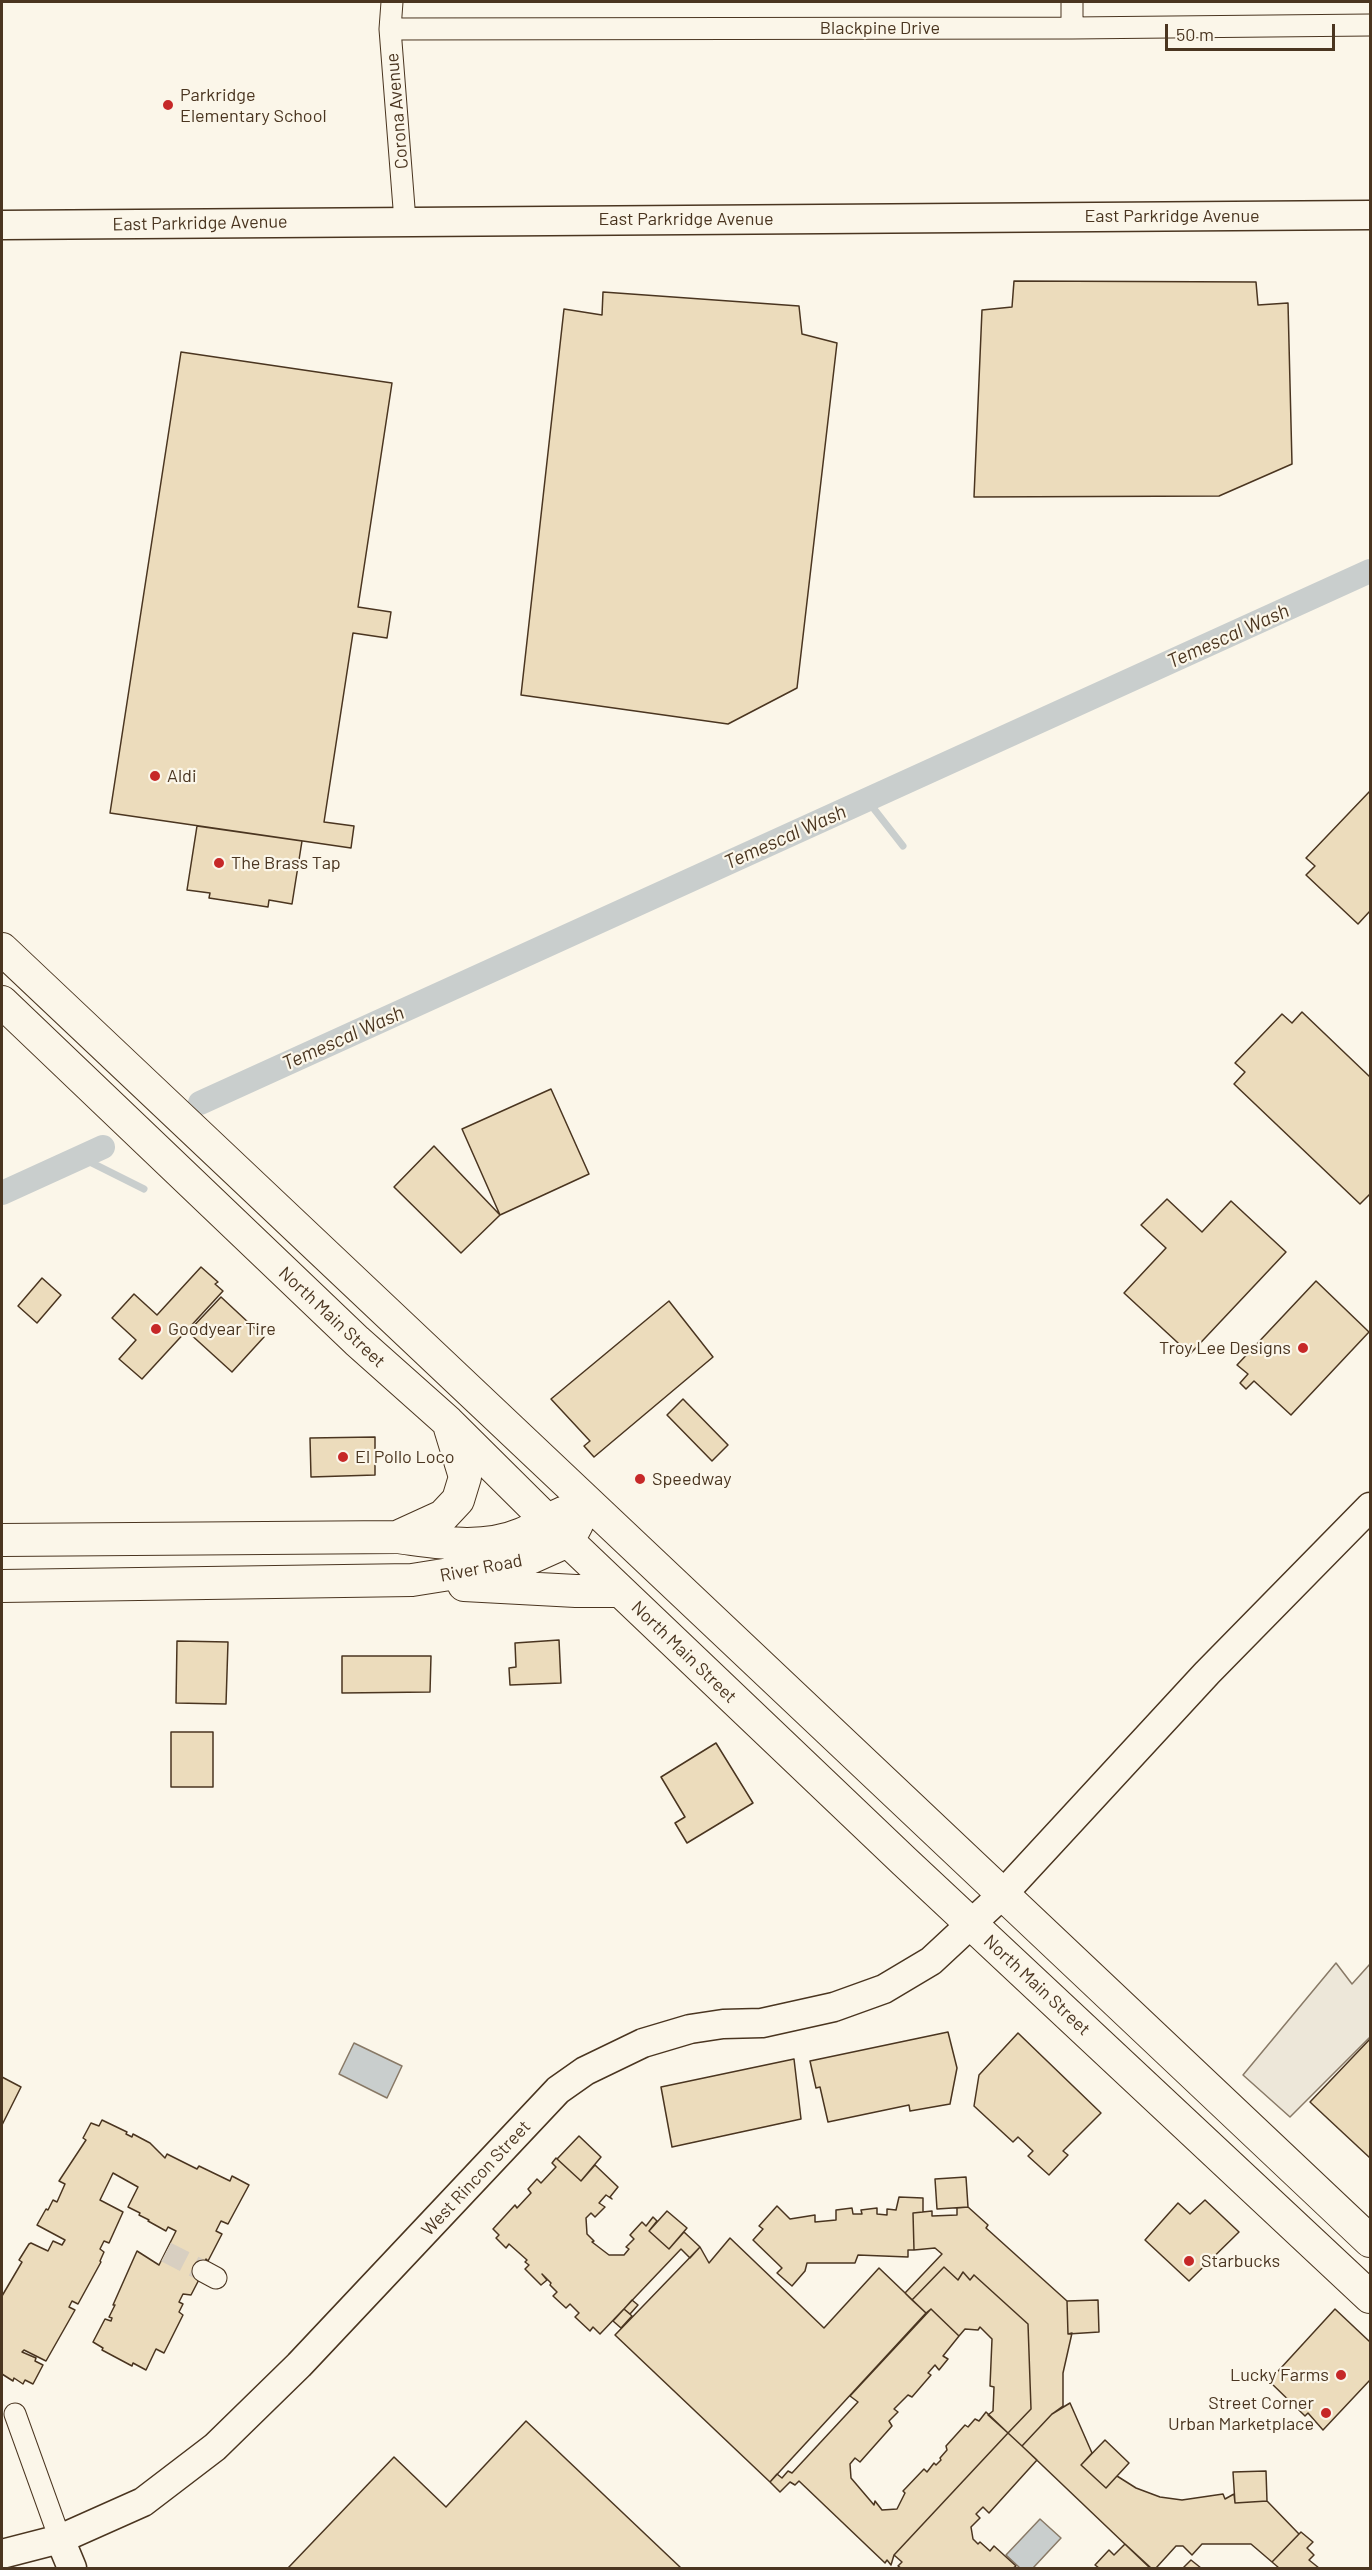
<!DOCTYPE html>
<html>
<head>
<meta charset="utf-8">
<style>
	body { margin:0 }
	#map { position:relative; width:1372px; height:2570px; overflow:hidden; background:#fbf6e9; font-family:Barlow,sans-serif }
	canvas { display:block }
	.frame { position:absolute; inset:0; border:3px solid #4a3520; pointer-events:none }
	.scale { position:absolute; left:1165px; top:24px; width:170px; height:27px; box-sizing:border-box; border:3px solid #4a3520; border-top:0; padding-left:8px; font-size:18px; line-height:21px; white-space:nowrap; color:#4a3520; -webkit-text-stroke:4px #fbf6e9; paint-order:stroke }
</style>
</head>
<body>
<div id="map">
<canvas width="1372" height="2570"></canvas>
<div class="frame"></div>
<div class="scale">50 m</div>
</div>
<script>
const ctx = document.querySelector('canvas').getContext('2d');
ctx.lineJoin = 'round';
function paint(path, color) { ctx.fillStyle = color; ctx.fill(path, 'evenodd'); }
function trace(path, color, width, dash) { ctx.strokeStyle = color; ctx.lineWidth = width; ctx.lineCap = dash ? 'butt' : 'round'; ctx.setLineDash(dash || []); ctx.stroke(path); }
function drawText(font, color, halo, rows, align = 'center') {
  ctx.font = font + ' Barlow,sans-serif'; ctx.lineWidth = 4.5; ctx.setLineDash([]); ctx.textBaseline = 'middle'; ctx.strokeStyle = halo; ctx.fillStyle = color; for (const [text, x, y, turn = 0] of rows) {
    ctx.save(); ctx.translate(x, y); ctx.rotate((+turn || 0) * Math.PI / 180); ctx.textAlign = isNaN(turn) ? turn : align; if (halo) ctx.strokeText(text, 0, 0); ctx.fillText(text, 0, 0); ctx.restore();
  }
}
const parking = new Path2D(`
	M 1336,1963 L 1352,1984 L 1370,1964 L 1370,2037 L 1290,2117 L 1243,2075 Z`);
paint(parking, '#ede7d9');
trace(parking, '#887966', 1.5);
const water = new Path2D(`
	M 354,2043 L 402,2066 L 387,2098 L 339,2074 Z
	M 1040,2519 L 1061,2538 L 1033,2568 L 1020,2568 L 1006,2555 Z`);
paint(water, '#c9cecd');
trace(water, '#887966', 1.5);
trace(new Path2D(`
	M 867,800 L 903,846
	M 80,1157 L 144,1189`), '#c9cecd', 7);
trace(new Path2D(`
	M 200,1103 L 1370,571
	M 2,1193 L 103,1147`), '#c9cecd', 24);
const building = new Path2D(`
	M 1014,281 L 1256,282 L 1258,305 L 1288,303 L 1292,464 L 1219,496 L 974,497 L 982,310 L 1012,307 Z
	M 603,292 L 799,306 L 802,334 L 837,343 L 797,688 L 728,724 L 521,695 L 564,309 L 602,315 Z
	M 181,352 L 392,383 L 358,607 L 391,612 L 387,638 L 353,633 L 324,822 L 354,826 L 351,848 L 110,813 Z
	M 1370,791 L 1370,911 L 1358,924 L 1306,875 L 1315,866 L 1306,858 Z
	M 197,826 L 302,841 L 292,904 L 269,900 L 268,907 L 209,898 L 210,893 L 187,890 Z
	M 1302,1012 L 1370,1077 L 1370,1194 L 1360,1204 L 1234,1084 L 1245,1072 L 1235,1063 L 1282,1014 L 1292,1023 Z
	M 551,1089 L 589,1174 L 500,1215 L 462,1129 Z
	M 434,1146 L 500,1215 L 461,1253 L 394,1187 Z
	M 1167,1199 L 1202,1232 L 1231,1201 L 1286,1252 L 1190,1354 L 1124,1293 L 1166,1248 L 1141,1225 Z
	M 201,1267 L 218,1282 L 215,1284 L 223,1291 L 142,1379 L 119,1359 L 136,1340 L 112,1318 L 134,1294 L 157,1315 Z
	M 42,1278 L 61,1295 L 37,1323 L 18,1306 Z
	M 1316,1281 L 1369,1332 L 1291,1415 L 1254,1381 L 1246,1389 L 1240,1383 L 1248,1374 L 1237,1365 Z
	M 221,1297 L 264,1337 L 232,1372 L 188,1332 Z
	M 669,1301 L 713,1357 L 594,1457 L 584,1446 L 590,1441 L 551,1399 Z
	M 683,1399 L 728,1445 L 712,1461 L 667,1415 Z
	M 375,1437 L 375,1475 L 311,1477 L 310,1438 Z
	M 559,1640 L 561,1683 L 510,1685 L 509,1668 L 516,1667 L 515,1643 Z
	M 177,1641 L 228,1642 L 226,1704 L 176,1703 Z
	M 342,1656 L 431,1656 L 430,1692 L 342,1693 Z
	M 171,1732 L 213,1732 L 213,1787 L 171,1787 Z
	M 716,1743 L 753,1803 L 687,1843 L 675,1823 L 685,1817 L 661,1777 Z
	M 948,2032 L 957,2068 L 950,2104 L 910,2111 L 909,2105 L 828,2122 L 820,2087 L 816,2088 L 810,2061 Z
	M 1018,2033 L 1101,2113 L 1063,2151 L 1068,2155 L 1049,2175 L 1028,2156 L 1033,2151 L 1018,2137 L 1013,2142 L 974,2106 L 979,2075 Z
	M 1370,2039 L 1370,2158 L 1310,2102 Z
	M 794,2059 L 801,2119 L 672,2147 L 661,2087 Z
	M 2,2077 L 21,2087 L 2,2125 Z
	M 102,2120 L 127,2132 L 126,2134 L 132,2137 L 133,2134 L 150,2143 L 165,2158 L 167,2154 L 197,2169 L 199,2166 L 230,2181 L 232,2176 L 249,2185 L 228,2224 L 221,2221 L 216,2231 L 222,2234 L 208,2261 L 206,2259 L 202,2267 L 205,2268 L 191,2295 L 183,2294 L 179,2302 L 183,2304 L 179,2312 L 183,2315 L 164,2353 L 156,2349 L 146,2370 L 133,2363 L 132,2366 L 102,2350 L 103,2348 L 93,2342 L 105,2319 L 111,2321 L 112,2318 L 109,2317 L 115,2305 L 113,2305 L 137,2251 L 159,2265 L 176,2231 L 168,2227 L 166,2231 L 148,2221 L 149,2220 L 139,2215 L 140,2213 L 128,2207 L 138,2187 L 113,2173 L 100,2200 L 123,2212 L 109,2243 L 104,2241 L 100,2249 L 104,2252 L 100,2261 L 101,2262 L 78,2304 L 72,2301 L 69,2307 L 75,2310 L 46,2361 L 24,2350 L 22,2352 L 36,2358 L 35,2361 L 43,2365 L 33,2384 L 25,2380 L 23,2384 L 14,2378 L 13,2381 L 2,2374 L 2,2296 L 22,2262 L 19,2260 L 29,2244 L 31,2243 L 48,2251 L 53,2241 L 62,2245 L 65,2240 L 37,2225 L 46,2209 L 48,2210 L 53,2200 L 57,2202 L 65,2184 L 59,2181 L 86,2140 L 83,2138 L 91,2123 L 99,2126 Z
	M 579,2136 L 601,2157 L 581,2181 L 557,2159 Z
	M 556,2158 L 581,2181 L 595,2165 L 618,2187 L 610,2197 L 612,2199 L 606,2195 L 599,2203 L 605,2207 L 595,2217 L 591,2213 L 586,2218 L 587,2234 L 594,2241 L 592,2242 L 609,2255 L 624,2255 L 629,2249 L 626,2247 L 634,2239 L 630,2235 L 642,2222 L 646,2226 L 653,2217 L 657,2221 L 649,2231 L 669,2249 L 684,2232 L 700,2247 L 690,2258 L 681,2249 L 600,2334 L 593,2327 L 590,2331 L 575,2317 L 579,2313 L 570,2304 L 566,2308 L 553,2296 L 557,2292 L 550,2285 L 551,2283 L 542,2274 L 547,2280 L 541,2285 L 525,2269 L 529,2265 L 525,2262 L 527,2260 L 509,2244 L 506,2248 L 496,2238 L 499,2235 L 493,2229 L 515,2205 L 517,2208 L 531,2193 L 528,2189 L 537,2179 L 541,2183 L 556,2167 L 552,2163 Z
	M 966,2177 L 968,2207 L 937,2209 L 935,2179 Z
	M 899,2197 L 923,2198 L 923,2212 L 913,2213 L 914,2250 L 908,2250 L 908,2257 L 858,2255 L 855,2263 L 807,2263 L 805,2271 L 792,2286 L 777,2273 L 782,2268 L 753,2240 L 763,2229 L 759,2226 L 777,2206 L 790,2219 L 815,2215 L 815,2222 L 836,2220 L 836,2210 L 852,2208 L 853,2214 L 862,2214 L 861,2210 L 877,2208 L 877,2214 L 887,2215 L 887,2209 L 896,2210 Z
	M 1205,2200 L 1239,2232 L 1189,2281 L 1145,2240 L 1178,2203 L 1190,2214 Z
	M 968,2207 L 988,2225 L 986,2228 L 1067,2301 L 1068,2334 L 1072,2333 L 1063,2373 L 1063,2406 L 1052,2414 L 1022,2446 L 1008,2433 L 1031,2409 L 1028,2324 L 974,2275 L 970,2280 L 963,2272 L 958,2280 L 944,2267 L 912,2300 L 905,2293 L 942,2254 L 935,2248 L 914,2250 L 913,2213 L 932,2211 L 932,2216 L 957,2215 L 957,2208 Z
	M 667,2211 L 687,2228 L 669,2249 L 649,2231 Z
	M 730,2238 L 824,2328 L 879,2268 L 926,2313 L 770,2482 L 615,2335 L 700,2247 L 709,2263 Z
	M 944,2267 L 958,2280 L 963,2272 L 970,2280 L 974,2275 L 1028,2324 L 1031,2409 L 1008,2433 L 988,2415 L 993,2411 L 994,2387 L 990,2386 L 992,2339 L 980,2327 L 978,2330 L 965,2329 L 959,2336 L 931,2309 L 926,2313 L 912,2300 Z
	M 632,2300 L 638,2305 L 630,2314 L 624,2309 Z
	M 1098,2300 L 1099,2332 L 1068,2334 L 1067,2301 Z
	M 624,2309 L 632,2316 L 621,2328 L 613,2321 Z
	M 931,2309 L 959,2336 L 943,2356 L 948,2359 L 939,2370 L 935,2365 L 928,2373 L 931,2375 L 912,2397 L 908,2395 L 894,2409 L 898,2412 L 889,2421 L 892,2426 L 860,2462 L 855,2458 L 850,2464 L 851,2478 L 874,2505 L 875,2501 L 882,2510 L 897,2509 L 905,2493 L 903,2491 L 924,2469 L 927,2472 L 934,2463 L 936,2465 L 941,2460 L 940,2458 L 947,2450 L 946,2446 L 965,2425 L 968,2427 L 975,2419 L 979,2421 L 986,2412 L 1008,2433 L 894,2555 L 891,2565 L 887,2560 L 885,2563 L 799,2481 L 795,2485 L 790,2482 L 780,2492 L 770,2482 L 777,2474 L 782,2478 L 788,2471 L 792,2473 L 858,2402 L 850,2396 Z
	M 1335,2309 L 1370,2342 L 1370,2380 L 1323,2430 L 1308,2413 L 1305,2416 L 1269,2381 Z
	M 1070,2403 L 1092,2453 L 1081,2465 L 1106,2488 L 1117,2476 L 1136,2488 L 1160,2497 L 1182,2500 L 1223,2494 L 1225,2499 L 1234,2494 L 1235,2503 L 1267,2501 L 1299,2534 L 1272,2562 L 1251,2544 L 1202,2544 L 1192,2555 L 1183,2546 L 1176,2546 L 1156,2568 L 1150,2568 L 1022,2446 L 1052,2414 Z
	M 526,2421 L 681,2568 L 288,2568 L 394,2457 L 446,2507 Z
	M 1008,2433 L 1037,2460 L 989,2513 L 983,2507 L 976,2514 L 980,2518 L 971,2527 L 973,2539 L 978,2544 L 980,2542 L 990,2551 L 994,2546 L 1016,2566 L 1013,2568 L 901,2568 L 898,2566 L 902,2562 L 894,2555 Z
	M 1105,2440 L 1129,2463 L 1106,2488 L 1081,2465 Z
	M 1266,2471 L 1267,2501 L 1235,2503 L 1233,2472 Z
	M 1301,2532 L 1313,2542 L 1307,2548 L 1314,2555 L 1309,2560 L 1319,2568 L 1279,2568 L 1272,2562 Z
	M 1125,2544 L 1151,2568 L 1099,2568 L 1095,2565 L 1109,2550 L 1114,2555 Z
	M 1191,2560 L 1201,2568 L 1183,2568 Z`);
paint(building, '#ecdcbc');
trace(building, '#4a3520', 1.5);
trace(new Path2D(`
	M 166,2252 L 203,2271`), '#d8cfc1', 21, [21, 10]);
const street = new Path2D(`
	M 392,2 L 390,29 L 405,221
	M 1072,2 L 1072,28
	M 390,29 L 1072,28 L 1370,25
	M 203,2271 L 216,2278
	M 15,2414 L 60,2539`);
const secondary = new Path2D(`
	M 2,225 L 1370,215
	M 60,2539 L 72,2568
	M 2,2554 L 60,2539 L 143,2502 L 215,2447 L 299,2365 L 558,2090 L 585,2071 L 643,2043 L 690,2029 L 723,2024 L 762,2023 L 834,2007 L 884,1989 L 931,1961 L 1002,1895 L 1207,1673 L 1370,1507`);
const primary = new Path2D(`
	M 2,949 L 1370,2241
	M 2,1002 L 357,1341 L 448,1422 L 568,1541 L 905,1862 L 1370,2297
	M 397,1537 L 443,1516 L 458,1500 L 465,1477 L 450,1428
	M 2,1540 L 397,1537 C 437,1542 482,1551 522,1534 C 536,1528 549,1519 563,1513
	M 464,1585 L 576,1591 L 620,1591
	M 2,1586 L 412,1580 L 519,1563 L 568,1541 L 577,1524`);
trace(street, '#4a3520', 23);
trace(secondary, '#4a3520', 31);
trace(primary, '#4a3520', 34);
trace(street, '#fbf6e9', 21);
trace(secondary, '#fbf6e9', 28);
trace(primary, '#fbf6e9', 32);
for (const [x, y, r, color] of [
	[168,105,6,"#c62828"],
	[155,776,6,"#c62828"],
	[219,863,6,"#c62828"],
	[156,1329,6,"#c62828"],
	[1303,1348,6,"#c62828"],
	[343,1457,6,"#c62828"],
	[640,1479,6,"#c62828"],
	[1189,2261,6,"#c62828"],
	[1341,2375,6,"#c62828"],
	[1326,2413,6,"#c62828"]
]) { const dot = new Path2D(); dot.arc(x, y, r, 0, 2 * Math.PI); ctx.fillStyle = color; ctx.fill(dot); trace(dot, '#fbf6e9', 2); }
drawText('18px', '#4a3520', '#fbf6e9', [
	["Blackpine Drive",880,28],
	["Corona Avenue",397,111,-95],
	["East Parkridge Avenue",1172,216],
	["East Parkridge Avenue",686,219],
	["East Parkridge Avenue",200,223,-1],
	["North Main Street",332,1317,43],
	["River Road",481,1568,-11],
	["North Main Street",684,1652,44],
	["North Main Street",1037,1985,43],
	["West Rincon Street",476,2178,-47]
]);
drawText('18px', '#4a3520', '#fbf6e9', [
	["Parkridge",180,95],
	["Elementary School",180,116],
	["Aldi",167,776],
	["The Brass Tap",231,863],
	["Goodyear Tire",168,1329],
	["Troy Lee Designs",1291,1348,"right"],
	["El Pollo Loco",355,1457],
	["Speedway",652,1479],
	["Starbucks",1201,2261],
	["Lucky Farms",1329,2375,"right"],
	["Street Corner",1314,2403,"right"],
	["Urban Marketplace",1314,2424,"right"]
], 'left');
drawText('italic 20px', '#4a3520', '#fbf6e9', [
	["Temescal Wash",1228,636,-24],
	["Temescal Wash",785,837,-24],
	["Temescal Wash",343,1038,-24]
]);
</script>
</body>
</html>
